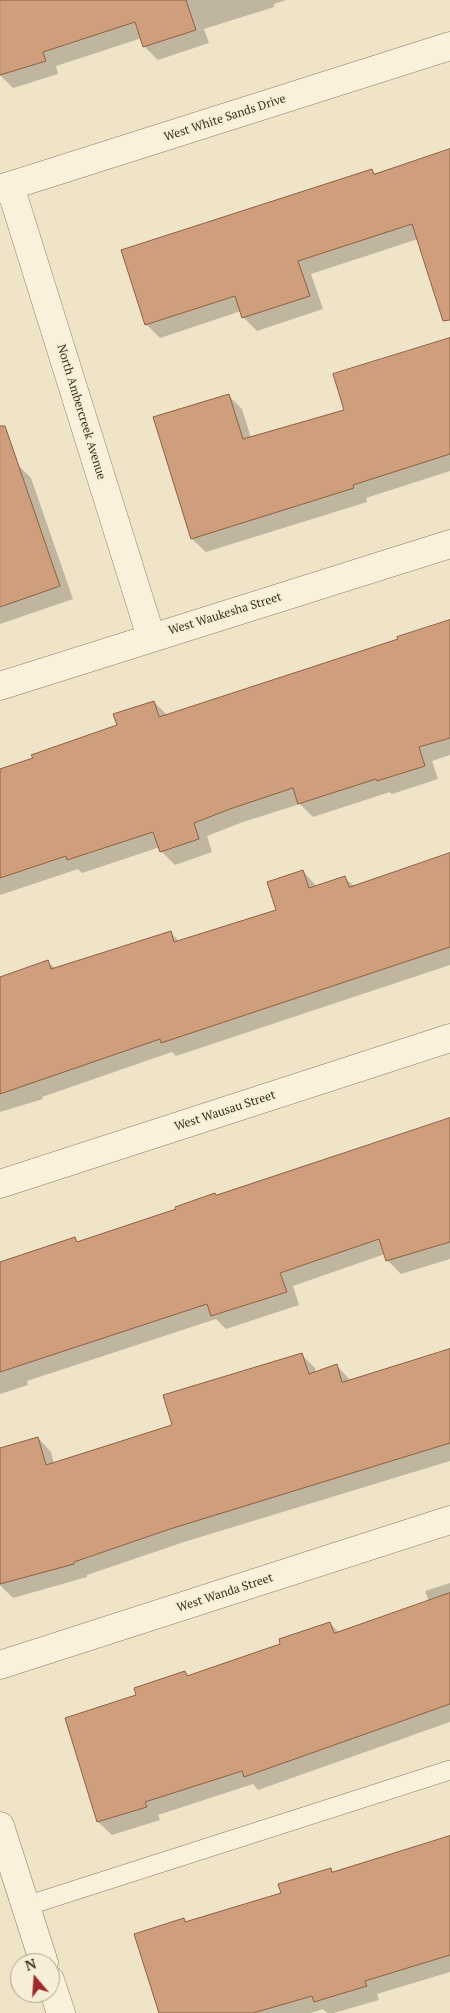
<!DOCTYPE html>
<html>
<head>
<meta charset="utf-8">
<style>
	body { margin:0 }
	#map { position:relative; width:450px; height:2013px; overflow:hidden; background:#f0e4c8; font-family:"PT Serif",serif }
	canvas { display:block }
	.north { position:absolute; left:10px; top:1953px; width:50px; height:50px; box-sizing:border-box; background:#f7eed8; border:1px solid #ada18e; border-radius:50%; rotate:342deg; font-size:14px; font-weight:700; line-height:20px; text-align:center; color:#3d2e20 }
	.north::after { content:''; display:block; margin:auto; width:18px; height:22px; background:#9e2a2b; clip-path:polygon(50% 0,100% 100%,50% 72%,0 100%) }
</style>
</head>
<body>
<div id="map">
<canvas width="450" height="2013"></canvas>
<div class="north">N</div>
</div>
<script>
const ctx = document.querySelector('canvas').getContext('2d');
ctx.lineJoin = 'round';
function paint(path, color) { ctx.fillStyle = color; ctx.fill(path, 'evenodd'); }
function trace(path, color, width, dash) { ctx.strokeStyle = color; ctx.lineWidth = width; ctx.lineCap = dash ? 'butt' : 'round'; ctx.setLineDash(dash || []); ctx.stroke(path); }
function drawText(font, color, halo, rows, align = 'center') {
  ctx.font = font + ' "PT Serif",serif'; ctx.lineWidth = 4; ctx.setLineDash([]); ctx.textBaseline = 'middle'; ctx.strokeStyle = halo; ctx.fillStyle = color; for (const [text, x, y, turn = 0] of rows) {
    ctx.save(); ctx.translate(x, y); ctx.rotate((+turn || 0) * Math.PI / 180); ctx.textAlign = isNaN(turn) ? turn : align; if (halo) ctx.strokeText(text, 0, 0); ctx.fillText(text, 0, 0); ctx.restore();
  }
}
paint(new Path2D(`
	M 0,0 L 286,0 L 274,4 L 274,7 L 204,29 L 209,43 L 158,60 L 144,46 L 142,38 L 56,66 L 58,74 L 13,88 L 0,75 Z
	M 450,151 L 450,281 L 418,239 L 311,274 L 323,309 L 257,331 L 243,317 L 241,311 L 160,338 L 146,324 L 372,170 L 376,175 Z
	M 450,339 L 450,471 L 366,498 L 367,502 L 206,552 L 192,539 L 154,418 L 228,395 L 242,409 L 251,438 L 345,411 Z
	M 18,465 L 31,478 L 73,599 L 0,624 L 0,471 Z
	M 450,622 L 450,755 L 432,761 L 438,779 L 392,794 L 390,792 L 313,817 L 300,804 L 243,822 L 207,836 L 212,852 L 175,865 L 162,852 L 160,847 L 82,873 L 78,869 L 0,895 L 0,771 L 119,726 L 154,702 L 167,715 L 399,640 Z
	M 450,854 L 450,965 L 176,1056 L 172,1052 L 42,1097 L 43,1099 L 0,1112 L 0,978 L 48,962 L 56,969 L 171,933 L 180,942 L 278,911 L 303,871 L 317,887 L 345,878 L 354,886 Z
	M 450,1119 L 450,1259 L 401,1274 L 387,1260 L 385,1254 L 293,1286 L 299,1305 L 226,1329 L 216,1319 L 27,1381 L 28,1385 L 0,1394 L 0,1266 L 75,1239 L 79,1243 Z
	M 450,1348 L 450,1461 L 184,1542 L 87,1575 L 87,1577 L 13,1598 L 0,1585 L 0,1449 L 38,1438 L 51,1452 L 54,1464 L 174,1426 L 301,1354 L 315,1368 L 316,1372 L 337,1366 L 351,1381 L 444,1352 L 444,1350 Z
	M 450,1583 L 450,1722 L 258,1790 L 253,1784 L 158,1815 L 160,1820 L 112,1835 L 98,1822 L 66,1718 L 138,1696 L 185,1672 L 189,1677 L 282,1645 L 329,1623 L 339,1632 L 429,1602 L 425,1591 Z
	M 450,1837 L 450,1972 L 377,1994 L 379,2000 L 334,2013 L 327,2013 L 323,2009 L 311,2013 L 160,2013 L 184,1920 L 187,1922 L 282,1894 L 330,1869 L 333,1872 Z`), '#0003');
const building = new Path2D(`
	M 0,0 L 186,0 L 196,30 L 143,47 L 135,22 L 43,52 L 46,61 L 0,75 Z
	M 450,149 L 450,320 L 443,321 L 412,224 L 298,261 L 310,296 L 242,318 L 235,296 L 145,325 L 121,250 L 372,169 L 374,174 Z
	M 450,338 L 450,454 L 353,485 L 354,488 L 191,539 L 153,417 L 229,394 L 243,439 L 344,410 L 333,374 Z
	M 0,426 L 5,426 L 60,586 L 0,607 Z
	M 450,620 L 450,738 L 419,747 L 425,766 L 377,781 L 376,779 L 298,804 L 293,788 L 230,809 L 194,823 L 199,839 L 160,852 L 153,832 L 67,860 L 66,856 L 0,878 L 0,769 L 33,758 L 31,755 L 117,725 L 113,714 L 154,701 L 159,717 L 398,639 L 397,637 Z
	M 450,853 L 450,947 L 161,1043 L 160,1039 L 0,1094 L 0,977 L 48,960 L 51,969 L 171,931 L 174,942 L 276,910 L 267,882 L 303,870 L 309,888 L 345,876 L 349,887 Z
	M 450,1118 L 450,1242 L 386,1261 L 379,1239 L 280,1273 L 287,1292 L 211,1316 L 207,1304 L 0,1372 L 0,1262 L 75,1237 L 77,1242 L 176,1209 L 175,1207 L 215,1193 L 216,1195 Z
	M 450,1349 L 450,1443 L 170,1529 L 74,1562 L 74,1564 L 0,1584 L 0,1448 L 38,1437 L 46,1465 L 172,1425 L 163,1395 L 302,1353 L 309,1374 L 337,1364 L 342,1382 Z
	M 450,1593 L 450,1704 L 244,1777 L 242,1771 L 145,1802 L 147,1807 L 97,1822 L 65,1718 L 136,1695 L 134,1688 L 185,1671 L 187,1676 L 280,1644 L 279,1639 L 330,1622 L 334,1633 Z
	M 450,1836 L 450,1955 L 365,1981 L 367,1986 L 314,2002 L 312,1996 L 253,2013 L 159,2013 L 134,1934 L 184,1918 L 185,1922 L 281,1893 L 278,1884 L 331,1868 L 332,1872 Z`);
paint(building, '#cf9f7d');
trace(building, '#8d5f41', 1);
const lane = new Path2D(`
	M 26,1906 L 450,1770`);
const street = new Path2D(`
	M 10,186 L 151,637
	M 0,189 L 450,46
	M 0,686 L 450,544
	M 0,1184 L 450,1038
	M 0,1665 L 450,1520
	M 0,1826 L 44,1963
	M 50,1980 L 61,2013`);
trace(lane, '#8d765c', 20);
trace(street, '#8d765c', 29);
trace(lane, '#faf1dc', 19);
trace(street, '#faf1dc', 28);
drawText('12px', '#3d2e20', '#f7eed8', [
	["West White Sands Drive",225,118,-18],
	["North Ambercreek Avenue",81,412,73],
	["West Waukesha Street",225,614,-17],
	["West Wausau Street",225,1111,-18],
	["West Wanda Street",225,1593,-18]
]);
</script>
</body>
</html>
